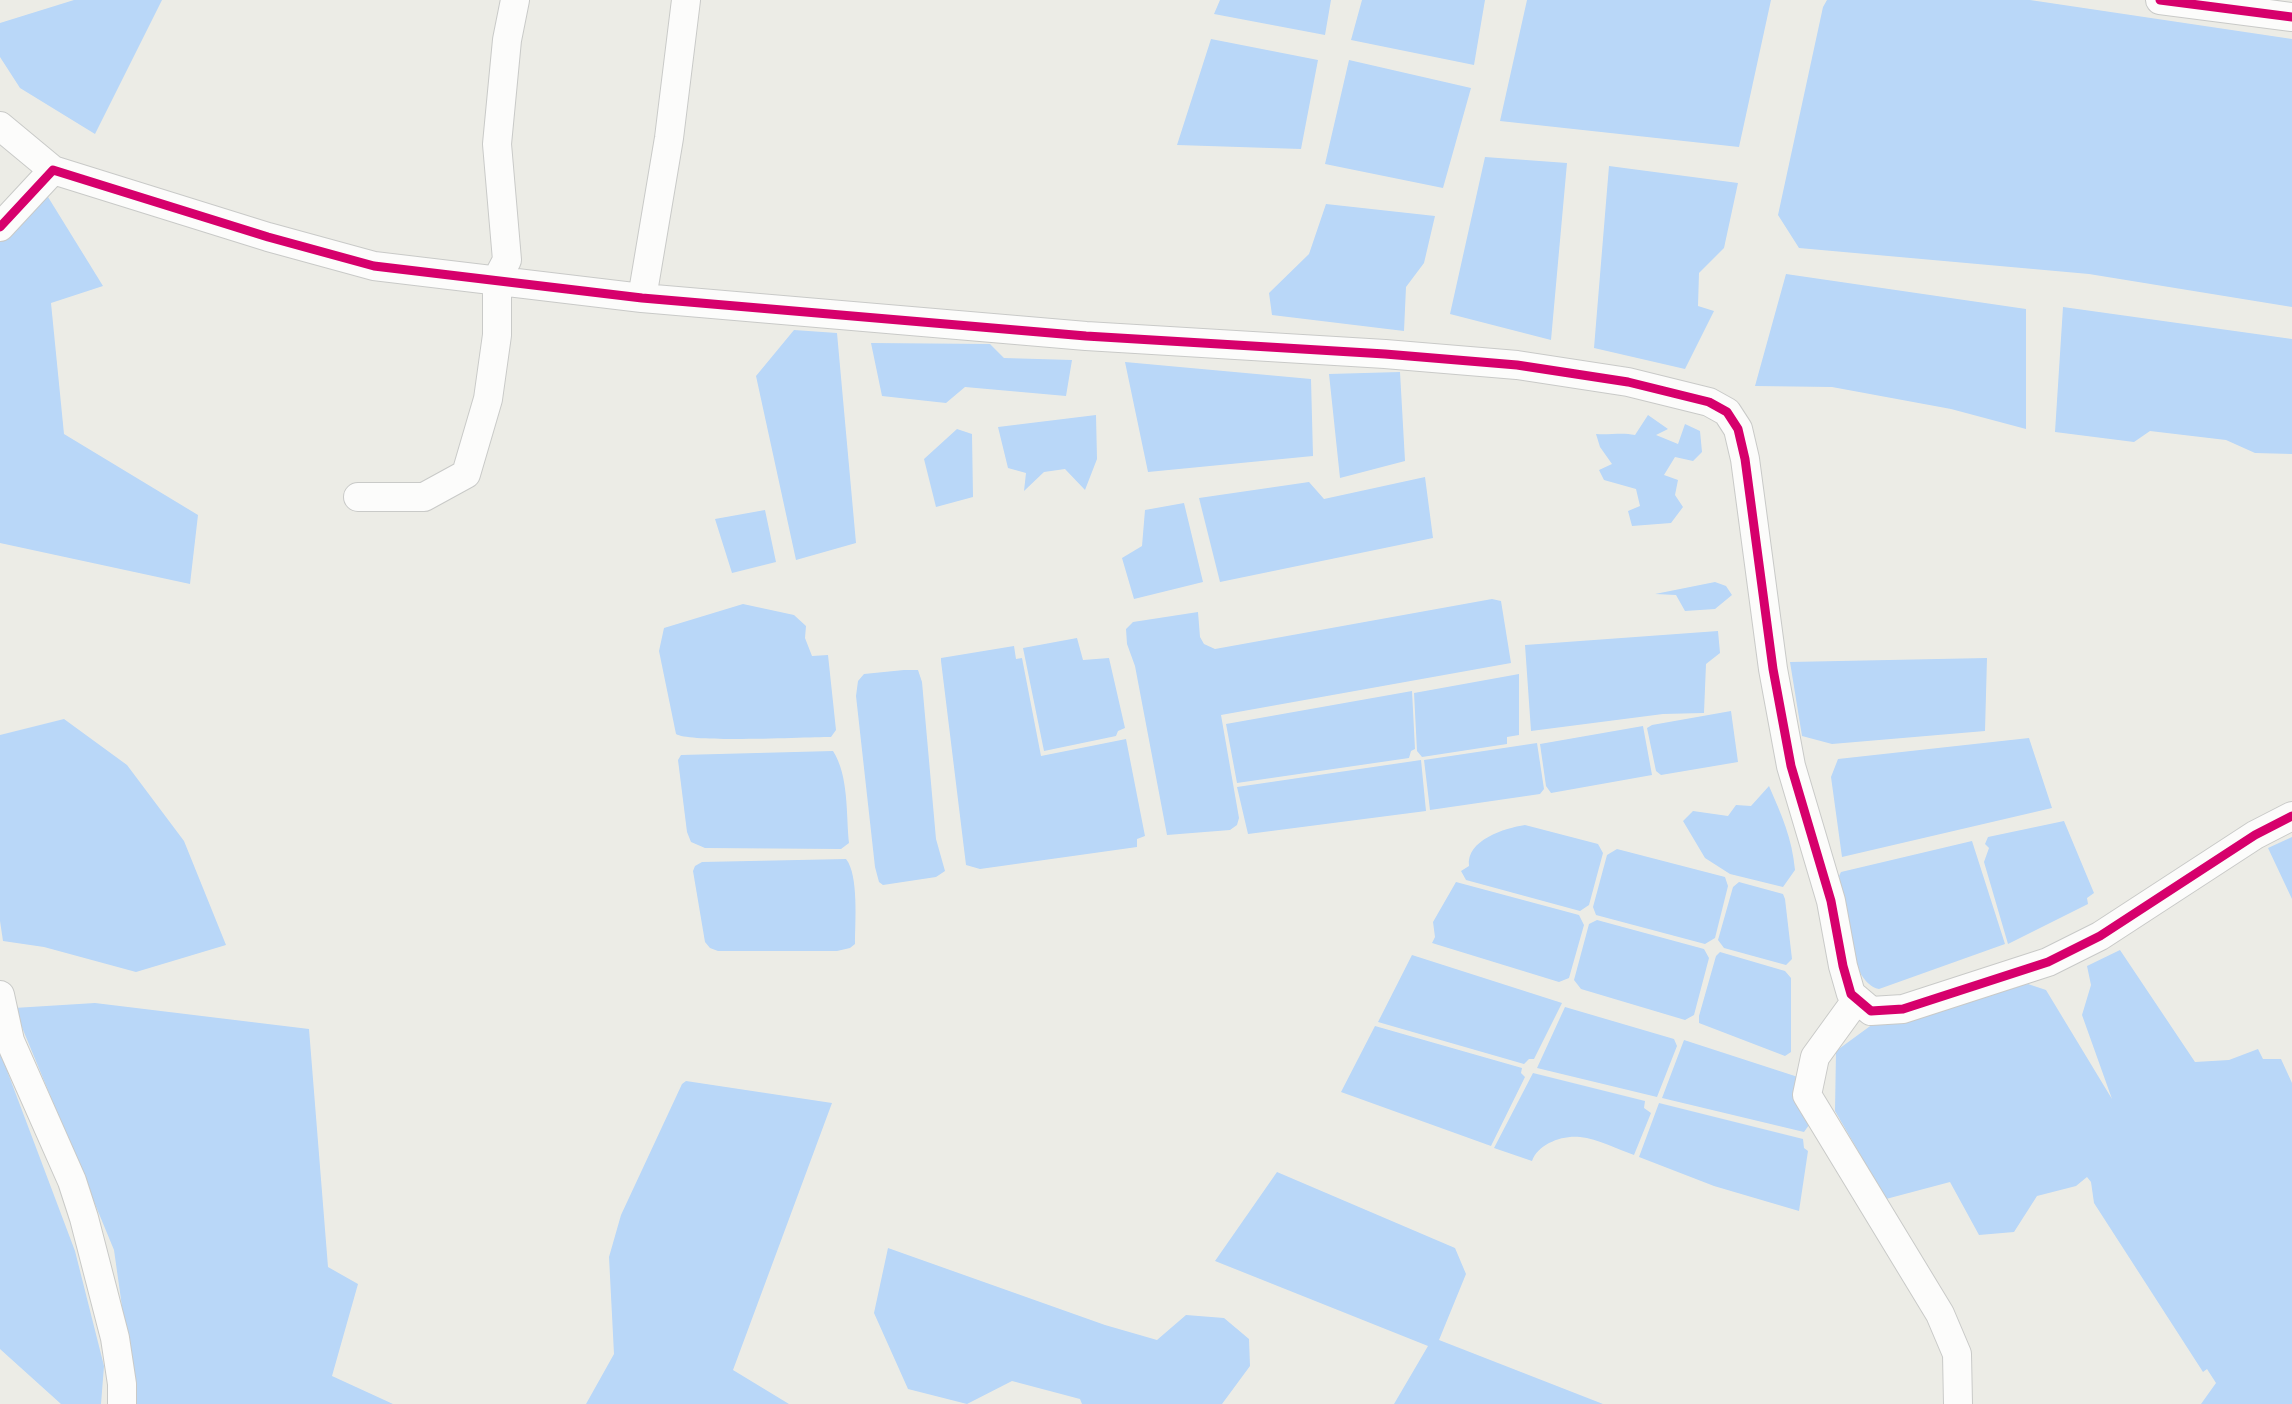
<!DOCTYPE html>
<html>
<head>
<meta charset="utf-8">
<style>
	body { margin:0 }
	canvas { display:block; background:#ecece6 }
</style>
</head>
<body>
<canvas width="2292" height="1404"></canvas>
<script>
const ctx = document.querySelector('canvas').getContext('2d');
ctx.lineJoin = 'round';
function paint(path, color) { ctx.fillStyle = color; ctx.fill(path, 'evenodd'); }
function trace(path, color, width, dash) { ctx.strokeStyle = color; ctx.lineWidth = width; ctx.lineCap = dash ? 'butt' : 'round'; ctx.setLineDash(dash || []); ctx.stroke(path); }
paint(new Path2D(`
	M 74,0 L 162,0 L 95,134 L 20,88 L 0,57 L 0,23 Z
	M 1220,0 L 1331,0 L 1325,35 L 1214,14 Z
	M 1362,0 L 1485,0 L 1474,65 L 1351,40 Z
	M 1527,0 L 1771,0 L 1739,147 L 1500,121 Z
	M 1827,0 L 2030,0 L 2292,39 L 2292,307 L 2089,274 L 1799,248 L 1778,215 L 1823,7 Z
	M 1211,39 L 1318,60 L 1301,149 L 1177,145 Z
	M 1349,60 L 1471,88 L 1443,188 L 1325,164 Z
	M 1485,157 L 1567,163 L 1551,340 L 1450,314 Z
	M 1609,166 L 1738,183 L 1724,248 L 1699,273 L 1698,306 L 1714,311 L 1685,369 L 1594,348 Z
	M 40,184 L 103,286 L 51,303 L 64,434 L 198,515 L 190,584 L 0,543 L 0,222 Z
	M 1326,204 L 1435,216 L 1424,263 L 1406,287 L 1404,331 L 1272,315 L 1269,293 L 1309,254 Z
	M 1786,274 L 2026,309 L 2026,429 L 1951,409 L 1832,387 L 1755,386 Z
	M 2063,307 L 2292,339 L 2292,454 L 2255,453 L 2226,440 L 2150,431 L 2134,442 L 2055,432 Z
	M 794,330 L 837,333 L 856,543 L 796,560 L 756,376 Z
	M 871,343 L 990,344 L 1004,358 L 1072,360 L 1066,396 L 965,387 L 946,403 L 882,396 Z
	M 1125,362 L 1311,379 L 1313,456 L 1148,472 Z
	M 1400,372 L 1405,461 L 1340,478 L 1329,374 Z
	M 1096,415 L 1097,459 L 1085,490 L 1065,469 L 1044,472 L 1024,491 L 1026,473 L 1008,468 L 998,427 Z
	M 1648,415 L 1668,429 L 1656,435 L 1678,444 L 1685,424 L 1700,431 L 1702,452 L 1693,461 L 1675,457 L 1664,475 L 1678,480 L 1675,495 L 1683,507 L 1671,523 L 1632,526 L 1628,511 L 1640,506 L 1636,489 L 1604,480 L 1599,470 L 1612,464 L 1600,447 L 1596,434 C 1610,435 1622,432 1635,435 Z
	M 957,429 L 972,434 L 973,497 L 936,507 L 924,459 Z
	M 1425,477 L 1433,538 L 1220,582 L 1199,498 L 1309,482 L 1324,499 Z
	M 1184,503 L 1203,582 L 1134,599 L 1122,558 L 1142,546 L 1145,510 Z
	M 765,510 L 776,562 L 732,573 L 715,519 Z
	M 1715,582 L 1726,586 L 1732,595 L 1715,609 L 1685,611 L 1676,595 L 1655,594 Z
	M 1492,599 L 1501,601 L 1511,663 L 1221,715 L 1239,818 L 1237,825 L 1230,830 L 1167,835 L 1135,666 L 1127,644 L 1126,629 L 1133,622 L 1198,612 L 1200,637 L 1204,644 L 1215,649 Z
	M 743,604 L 794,615 L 806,626 L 805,638 L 812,656 L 828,655 L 836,730 L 831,737 C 805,737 690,743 676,734 L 659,651 L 664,628 Z
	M 1718,631 L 1720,653 L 1706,664 L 1704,713 L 1663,714 L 1531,731 L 1525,645 Z
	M 1077,638 L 1083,660 L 1109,658 L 1125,728 L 1118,731 L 1116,736 L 1044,751 L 1023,648 Z
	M 1014,646 L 1016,659 L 1022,658 L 1041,756 L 1126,739 L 1145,836 L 1137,839 L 1137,847 L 980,869 L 966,865 L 941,661 L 941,658 Z
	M 1987,658 L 1985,731 L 1832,744 L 1802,736 L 1790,662 Z
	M 904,670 L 918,670 L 922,682 L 936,839 L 945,871 L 936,877 L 883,885 L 879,882 L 875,867 L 856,696 L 858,681 L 864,674 Z
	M 1519,674 L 1519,735 L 1507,737 L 1507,744 L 1422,757 L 1417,751 L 1414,693 Z
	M 1412,691 L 1415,749 L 1411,751 L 1409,758 L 1237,783 L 1226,724 Z
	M 1731,711 L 1738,762 L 1661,775 L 1656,771 L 1647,728 L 1652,725 Z
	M 64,719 L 127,765 L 184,841 L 226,945 L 136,972 L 44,947 L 3,941 L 0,921 L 0,735 Z
	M 1643,726 L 1652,775 L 1551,793 L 1546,786 L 1540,744 Z
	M 2029,738 L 2052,808 L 1842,857 L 1831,777 L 1838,759 Z
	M 1537,743 L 1544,789 L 1540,794 L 1430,810 L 1424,760 Z
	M 833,751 C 849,776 846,814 849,843 L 841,849 L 705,848 L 691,842 L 687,832 L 678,760 L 681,755 Z
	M 1421,760 L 1426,811 L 1248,834 L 1237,787 Z
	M 1769,786 C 1782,816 1792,838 1795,870 L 1783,887 L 1730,874 L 1705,858 L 1683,821 L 1693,811 L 1728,816 L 1736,805 L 1751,806 Z
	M 2064,821 L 2094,893 L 2087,898 L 2088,904 L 2008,944 L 1984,862 L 1989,848 L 1985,844 L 1988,837 Z
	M 1525,825 L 1598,844 L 1603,853 L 1589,905 L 1580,911 L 1466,880 L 1461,871 L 1469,866 C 1466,840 1505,828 1525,825 Z
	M 2292,837 L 2292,899 L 2268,848 Z
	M 1972,841 L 2005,944 L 1879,989 C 1847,982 1845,904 1839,876 L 1841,872 Z
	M 1617,849 L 1725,877 L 1728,886 L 1715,938 L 1705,944 L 1596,915 L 1593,907 L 1607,855 Z
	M 846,859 C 859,875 855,924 855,944 L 850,948 L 837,951 L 718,951 L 710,948 L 705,942 L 693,871 L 695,866 L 702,862 Z
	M 1456,882 L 1579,915 L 1584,925 L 1569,978 L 1559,982 L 1432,943 L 1435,937 L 1433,922 Z
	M 1739,882 L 1783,894 L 1785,899 L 1792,959 L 1786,965 L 1724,948 L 1718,940 L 1733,887 Z
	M 1597,920 L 1704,949 L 1709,958 L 1694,1015 L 1685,1020 L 1581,989 L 1574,980 L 1589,924 Z
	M 2120,950 L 2195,1062 L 2229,1060 L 2258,1049 L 2263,1059 L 2281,1059 L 2292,1083 L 2292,1404 L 2201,1404 L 2216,1383 L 2207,1369 L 2203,1372 L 2094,1203 L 2091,1182 L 2087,1177 L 2076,1186 L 2037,1196 L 2014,1232 L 1979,1235 L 1950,1182 L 1886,1199 L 1835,1111 L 1836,1051 L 1888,1013 L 2028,984 L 2046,990 L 2112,1099 L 2082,1015 L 2091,985 L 2087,966 Z
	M 1720,952 L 1785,971 L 1791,978 L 1791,1052 L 1785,1056 L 1699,1023 L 1699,1016 L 1716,956 Z
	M 1412,955 L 1562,1003 L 1534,1059 L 1529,1059 L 1524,1064 L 1378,1022 Z
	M 95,1003 L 309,1029 L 328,1267 L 358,1284 L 332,1376 L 393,1404 L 132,1404 L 131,1370 L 114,1250 L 14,1008 Z
	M 1565,1007 L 1674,1039 L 1677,1046 L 1657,1097 L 1537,1068 Z
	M 1375,1026 L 1522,1068 L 1521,1073 L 1525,1077 L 1491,1146 L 1341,1092 Z
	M 1684,1040 L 1801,1078 L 1809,1125 L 1804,1132 L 1662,1098 Z
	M 0,1052 L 75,1251 L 104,1366 L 101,1404 L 61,1404 L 0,1349 Z
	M 1533,1073 L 1645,1101 L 1644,1108 L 1651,1113 L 1634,1155 C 1617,1149 1598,1139 1580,1137 C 1562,1135 1538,1144 1532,1161 L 1494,1148 Z
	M 686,1081 L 832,1103 L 733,1370 L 789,1404 L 586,1404 L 614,1354 L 609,1257 L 621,1215 L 682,1084 Z
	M 1659,1103 L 1803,1139 L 1804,1148 L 1808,1151 L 1799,1211 L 1714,1186 L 1639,1157 Z
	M 1277,1172 L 1455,1248 L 1466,1274 L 1439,1340 L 1603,1404 L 1394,1404 L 1428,1346 L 1215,1261 Z
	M 888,1248 L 1105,1325 L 1157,1340 L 1186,1315 L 1224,1318 L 1249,1339 L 1250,1366 L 1222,1404 L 1082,1404 L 1080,1399 L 1012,1381 L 967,1404 L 908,1389 L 874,1313 Z`), '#b9d7f8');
const minor = new Path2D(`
	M 2160,0 L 2292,17
	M 0,126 L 53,170
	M 0,227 L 53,170 L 268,237 L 374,266 L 642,298 L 1086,336 L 1385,354 L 1517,365 L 1628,382 L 1709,402 L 1727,412 L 1738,429 L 1745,459 L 1773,669 L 1791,766 L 1831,901 L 1843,966 L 1851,994 L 1871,1011 L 1903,1009 L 2048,962 L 2100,936 L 2255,835 L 2292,816
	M 642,298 L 669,138 L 686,0
	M 358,497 L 424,497 L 466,474 L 488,399 L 497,335 L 497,279 L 507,260 L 497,144 L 507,40 L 515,0
	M 0,995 L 10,1041 L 72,1181 L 84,1218 L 115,1338 L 122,1384 L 122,1404
	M 1857,999 L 1815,1057 L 1807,1095 L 1940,1314 L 1957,1354 L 1958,1404`);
trace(minor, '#c9cac8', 30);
trace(minor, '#fcfcfb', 28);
trace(new Path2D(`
	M 2160,0 L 2292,17
	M 0,227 L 53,170 L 268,237 L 374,266 L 642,298 L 1086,336 L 1385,354 L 1517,365 L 1628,382 L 1709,402 L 1727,412 L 1738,429 L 1745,459 L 1773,669 L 1791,766 L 1831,901 L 1843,966 L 1851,994 L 1871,1011 L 1903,1009 L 2048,962 L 2100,936 L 2255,835 L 2292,816`), '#d6006c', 9);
</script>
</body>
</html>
